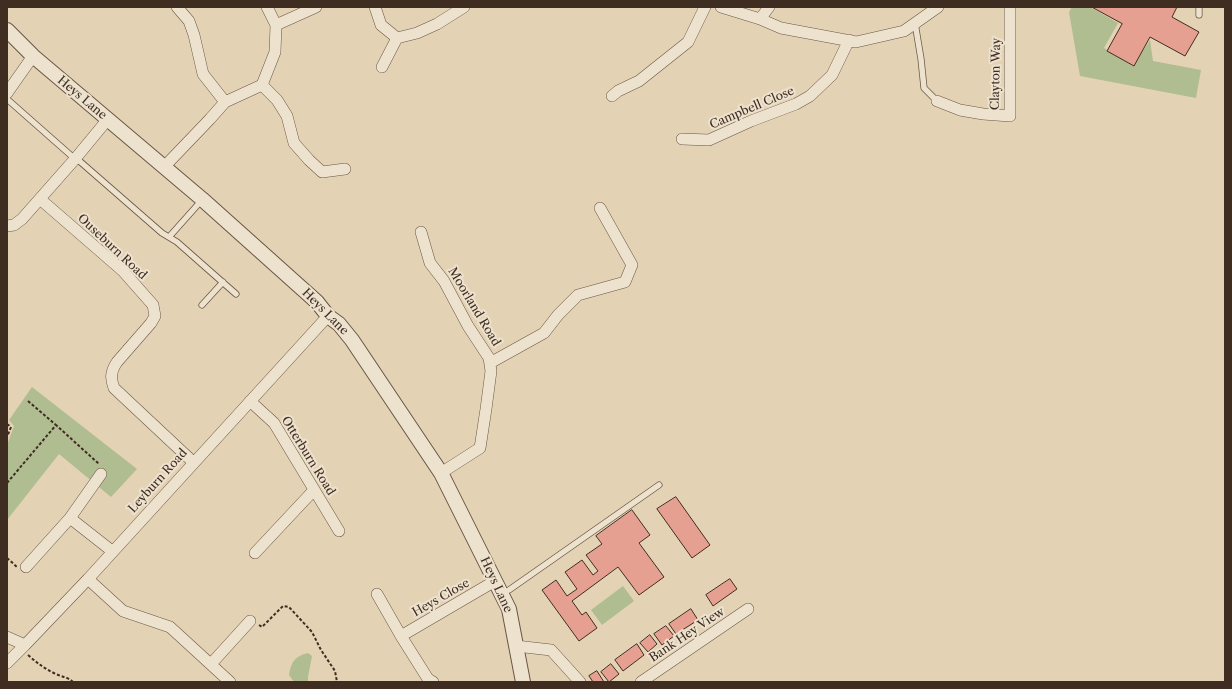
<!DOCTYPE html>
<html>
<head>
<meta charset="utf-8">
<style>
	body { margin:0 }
	#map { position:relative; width:1232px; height:689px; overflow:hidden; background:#e4d2b4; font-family:"Libre Caslon Text",serif }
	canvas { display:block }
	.frame { position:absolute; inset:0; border:8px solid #402d22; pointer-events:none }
</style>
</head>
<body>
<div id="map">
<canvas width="1232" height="689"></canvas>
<div class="frame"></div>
</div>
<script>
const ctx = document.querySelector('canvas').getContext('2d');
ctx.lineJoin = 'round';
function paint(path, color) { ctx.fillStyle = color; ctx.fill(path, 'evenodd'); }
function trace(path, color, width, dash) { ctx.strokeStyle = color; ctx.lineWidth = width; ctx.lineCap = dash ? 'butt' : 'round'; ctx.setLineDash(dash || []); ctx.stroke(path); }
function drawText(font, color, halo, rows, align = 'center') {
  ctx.font = font + ' "Libre Caslon Text",serif'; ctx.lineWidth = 4; ctx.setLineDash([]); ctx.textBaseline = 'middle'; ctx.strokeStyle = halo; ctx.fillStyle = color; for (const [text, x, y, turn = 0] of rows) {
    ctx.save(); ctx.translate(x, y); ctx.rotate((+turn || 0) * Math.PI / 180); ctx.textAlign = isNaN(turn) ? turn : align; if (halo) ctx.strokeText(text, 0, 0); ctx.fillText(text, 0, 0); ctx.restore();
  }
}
paint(new Path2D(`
	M 1072,7 L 1090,7 L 1118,23 L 1104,48 L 1133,66 L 1150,40 L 1153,61 L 1201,70 L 1196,98 L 1080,76 L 1069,12 Z
	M 32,387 L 137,469 L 111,497 L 59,454 L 7,520 L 7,445 L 14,426 L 9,420 Z
	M 623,586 L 634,601 L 602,625 L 591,610 Z
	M 308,653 L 312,656 L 308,677 L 308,682 L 294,682 L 289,675 C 291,662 295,656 308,653 Z`), '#afbd91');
const building = new Path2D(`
	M 1092,7 L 1177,7 L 1172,17 L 1199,32 L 1185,56 L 1150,37 L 1134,66 L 1107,51 L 1122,24 Z
	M 676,497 L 710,545 L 692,558 L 657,509 Z
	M 632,510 L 650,535 L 639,543 L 664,577 L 639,595 L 618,567 L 572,601 L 582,615 L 586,612 L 597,628 L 579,641 L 542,590 L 556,580 L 567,596 L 577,589 L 565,572 L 582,560 L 593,575 L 598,571 L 586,555 L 602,544 L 596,536 Z
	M 730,579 L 737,589 L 713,606 L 706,595 Z
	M 691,609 L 698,620 L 676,634 L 669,624 Z
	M 666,626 L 674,636 L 662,645 L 654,634 Z
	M 650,635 L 657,644 L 648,652 L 640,643 Z
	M 637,644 L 644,655 L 623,671 L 615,660 Z
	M 611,664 L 619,674 L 609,682 L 601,672 Z
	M 597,671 L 604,682 L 593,682 L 589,676 Z`);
paint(building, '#e5a091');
trace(building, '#402d22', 1);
const service = new Path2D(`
	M 1199,15 L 1199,7
	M 915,23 L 921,59 L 924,88 L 937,101
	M 7,99 L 75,159
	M 76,158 L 162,233 L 177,242 L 236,294
	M 169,237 L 202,200
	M 202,305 L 223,282
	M 501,593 L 509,590 L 659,485`);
const minor = new Path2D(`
	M 177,7 L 189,21 L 194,35 L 203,74 L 225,102
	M 375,7 L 381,25 L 397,38 L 417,33 L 437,24 L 464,7
	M 721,7 L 760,19 L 781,28 L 856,42 L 904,31 L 938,7
	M 760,19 L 769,7
	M 276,25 L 316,7
	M 382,67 L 397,38
	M 262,85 L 277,100 L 287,116 L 294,143 L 309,160 L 322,172 L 345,169
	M 7,93 L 33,56
	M 612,96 L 618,91 L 639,81 L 688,42 L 705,7
	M 937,101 L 960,110 L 983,114 L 1010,116 L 1010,7
	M 682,139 L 709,140 L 751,121 L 796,104 L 810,96 L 832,75 L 849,40
	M 164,167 L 210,119 L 225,102 L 262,85 L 275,52 L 276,25 L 267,7
	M 40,199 L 123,271 L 153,305 L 155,316 L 151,323 L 117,362 C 111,371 110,378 114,388 L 193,462
	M 7,226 L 14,225 L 22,219 L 75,159 L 108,119
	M 421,232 L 430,263 L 444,281 L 468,326 L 489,358 L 491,371 L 486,409 L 480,448 L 441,473
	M 490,363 L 544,333 L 558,315 L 578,295 L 625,282 L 632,265 L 600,208
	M 250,401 L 274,423 L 339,531
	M 70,518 L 101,474
	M 255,553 L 314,490
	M 26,567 L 70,518 L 112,551
	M 88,579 L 123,611 L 170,627 L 230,682
	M 377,594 L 401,636 L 428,679 L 433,682
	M 401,636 L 495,581
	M 7,637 L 25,645
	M 516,646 L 551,650 L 580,682
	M 7,663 L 25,645 L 88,579 L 328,316
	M 211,664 L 250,621
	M 641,682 L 748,609`);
const tertiary = new Path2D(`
	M 7,30 L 33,56 L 202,199 L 317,302 L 328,316 L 339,324 L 352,340 L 441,473 L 509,609 L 523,682`);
trace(service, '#695646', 7);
trace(minor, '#695646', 12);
trace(tertiary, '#695646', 16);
trace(new Path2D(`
	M 28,401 L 56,425
	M 7,424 L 11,427 L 7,437
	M 7,483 L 56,425 L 99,464
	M 7,558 L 17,567
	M 259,625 L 262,627 L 283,606 L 289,607 L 312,632 L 321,650 L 335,671 L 337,682
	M 28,655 C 37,663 45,669 56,674 C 62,677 68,677 73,682`), '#402d22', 2, [3, 2]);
trace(service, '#ede2ce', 5.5);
trace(minor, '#ede2ce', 11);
trace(tertiary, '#ede2ce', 14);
drawText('12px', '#402d22', '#ede2ce', [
	["Clayton Way",996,74,-89],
	["Heys Lane",82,98,40],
	["Campbell Close",752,108,-23],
	["Ouseburn Road",112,247,43],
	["Moorland Road",474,307,59],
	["Heys Lane",325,312,45],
	["Otterburn Road",308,456,58],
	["Leyburn Road",158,481,-48],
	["Heys Lane",496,585,65],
	["Heys Close",441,598,-30],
	["Bank Hey View",687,635,-34]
]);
</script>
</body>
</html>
